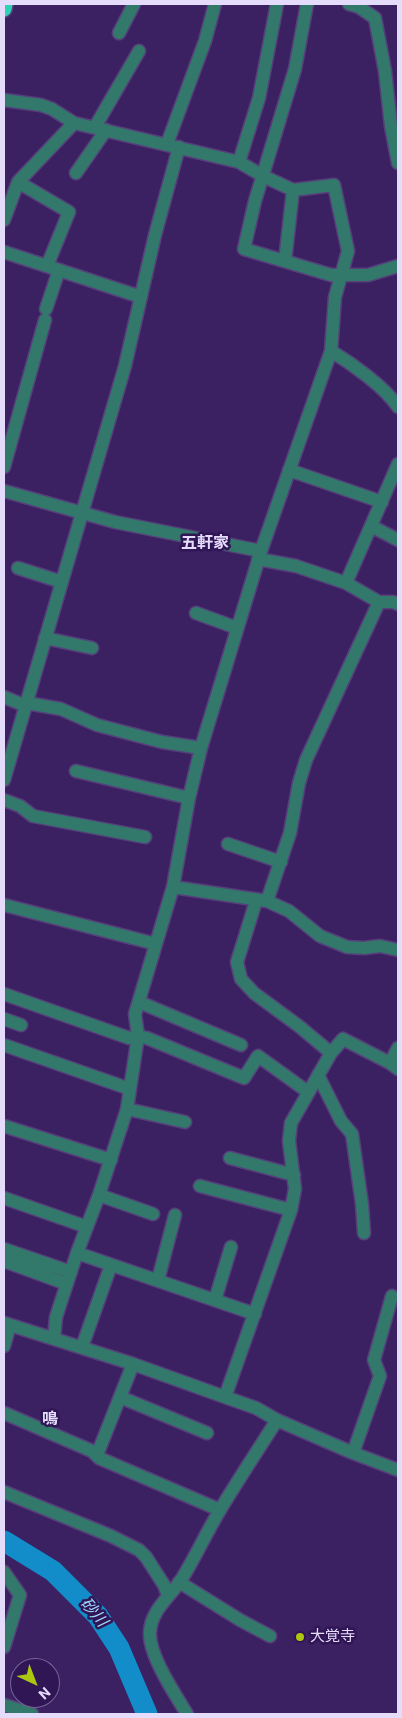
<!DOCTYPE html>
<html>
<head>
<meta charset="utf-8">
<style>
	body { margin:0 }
	#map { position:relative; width:402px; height:1718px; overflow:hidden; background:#3b2162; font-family:Roboto,sans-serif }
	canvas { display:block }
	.frame { position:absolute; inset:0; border:5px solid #e5dcfc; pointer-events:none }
	.north { position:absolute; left:10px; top:1658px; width:50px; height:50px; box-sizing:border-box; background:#311656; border:1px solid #796598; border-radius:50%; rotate:137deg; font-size:14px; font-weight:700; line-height:20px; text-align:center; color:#e5dcfc }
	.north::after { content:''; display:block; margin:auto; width:18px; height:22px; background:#adc60f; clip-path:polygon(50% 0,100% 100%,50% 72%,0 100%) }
</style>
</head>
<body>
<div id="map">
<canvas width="402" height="1718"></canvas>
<div class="frame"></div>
<div class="north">N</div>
</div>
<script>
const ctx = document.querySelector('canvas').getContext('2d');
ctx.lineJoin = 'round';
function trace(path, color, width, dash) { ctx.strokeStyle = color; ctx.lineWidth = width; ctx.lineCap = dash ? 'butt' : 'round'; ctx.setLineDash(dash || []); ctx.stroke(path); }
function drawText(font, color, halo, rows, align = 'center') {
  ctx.font = font + ' Roboto,"Noto Sans JP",sans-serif'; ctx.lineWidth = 5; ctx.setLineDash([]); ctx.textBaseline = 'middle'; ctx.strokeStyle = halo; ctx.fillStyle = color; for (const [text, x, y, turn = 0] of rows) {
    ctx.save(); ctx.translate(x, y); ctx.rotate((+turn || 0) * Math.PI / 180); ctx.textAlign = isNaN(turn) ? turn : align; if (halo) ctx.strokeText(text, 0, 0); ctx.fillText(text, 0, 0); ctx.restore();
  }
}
trace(new Path2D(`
	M 4,1541 L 53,1571 L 98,1616 L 119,1648 L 147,1714`), '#138dc9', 21);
const minor = new Path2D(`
	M 307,4 L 295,69 L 255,201 L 244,249 L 331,275 L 368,275 L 398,266
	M 349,4 L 359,7 L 375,18 L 385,71 L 391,126 L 398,163
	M 119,33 L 134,4
	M 4,100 L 41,105 L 52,109 L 74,123 L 239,162 L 263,176 L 293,190 L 334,185 L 348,251 L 335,297 L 331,351 L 261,551 L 201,748 L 189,798 L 173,887 L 135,1014 L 138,1036 L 127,1109 L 99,1195 L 77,1253 L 56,1317 L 54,1339
	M 95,127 L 139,51
	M 167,144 L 205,41 L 215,4
	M 239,162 L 259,98 L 277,4
	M 76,173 L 106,130
	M 18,182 L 69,212 L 47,266
	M 4,220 L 18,182 L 74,123
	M 4,252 L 141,297
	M 285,261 L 293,190
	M 46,309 L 59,270
	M 331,351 C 351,363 385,387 398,407
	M 4,467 L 45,320
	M 289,470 L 382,502
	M 4,491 L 115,522 L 261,551
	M 371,526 L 398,540
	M 258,559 L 296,566 L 346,583 L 379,602 L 393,602 L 398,604
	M 18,568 L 62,582
	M 346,583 L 398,464
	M 196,613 L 237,628
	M 45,638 L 92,648
	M 4,697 L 26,706
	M 27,703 L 61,709 L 97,725 L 162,742 L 201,748
	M 76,771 L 189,798
	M 4,780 L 125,366 L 155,235 L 179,147
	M 4,800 L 20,806 L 33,816 L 145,837
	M 228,844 L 281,862
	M 173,887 L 267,901 L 289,911 L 320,936 L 347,947 L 364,948 L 380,946 L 398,950
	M 267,901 L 290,833 L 299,783 L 306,760 L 379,602
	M 4,905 L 156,944
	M 4,994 L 129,1038 L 138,1036 L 147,1038 L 244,1078 L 258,1056 L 308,1092
	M 139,1002 L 241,1045
	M 4,1019 L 21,1025
	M 4,1045 L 130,1089
	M 331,1053 L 343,1039 L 390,1063 L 398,1069
	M 390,1063 L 398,1048
	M 318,1075 L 341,1121 L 352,1134 L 362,1204 L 364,1233
	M 127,1109 L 185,1122
	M 4,1126 L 111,1160
	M 230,1158 L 294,1175
	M 200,1186 L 291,1210
	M 99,1195 L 153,1214
	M 4,1198 L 87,1227
	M 4,1249 L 71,1272
	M 77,1253 L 255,1314
	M 4,1261 L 67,1284
	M 158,1280 L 175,1215
	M 215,1300 L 231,1247
	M 4,1323 L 133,1364 L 225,1397 L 256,1408 L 277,1420 L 353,1453 L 398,1470
	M 4,1346 L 10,1325
	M 82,1347 L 111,1265
	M 120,1397 L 207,1433
	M 225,1397 L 291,1210 L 295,1189 L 289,1141 L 291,1123 L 331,1053 L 300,1027 L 254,993 L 241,979 L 237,962 L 256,901
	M 4,1413 L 92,1451 L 99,1458 L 220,1510
	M 353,1453 L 380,1376 L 374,1360 L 392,1296
	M 97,1455 L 133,1364
	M 4,1492 L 111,1536 L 139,1550 L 146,1557 L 164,1585 L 168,1595
	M 179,1582 L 240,1620 L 270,1636
	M 4,1647 L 20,1595 L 4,1572
	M 4,1705 L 32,1714
	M 187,1714 C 175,1694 148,1654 150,1632 C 151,1610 170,1597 181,1580 C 195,1558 206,1533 220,1510 C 238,1480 258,1450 277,1420`);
const highway = new Path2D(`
	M 4,9 L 5,4`);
trace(minor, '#563f7b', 15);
trace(highway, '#563f7b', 18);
trace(minor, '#32786b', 12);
trace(highway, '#31d1b7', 15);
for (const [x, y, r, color] of [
	[300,1637,5,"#adc60f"]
]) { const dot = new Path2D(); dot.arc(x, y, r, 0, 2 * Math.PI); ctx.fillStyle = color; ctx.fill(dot); trace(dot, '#311656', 2); }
drawText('15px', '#e5dcfc', '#311656', [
	["大覚寺",310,1637]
], 'left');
drawText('bold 16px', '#e5dcfc', '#311656', [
	["五軒家",205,544],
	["鳴",50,1420]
]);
drawText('italic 16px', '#9fd7fd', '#311656', [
	["砂川",93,1613,50]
]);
</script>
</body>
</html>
